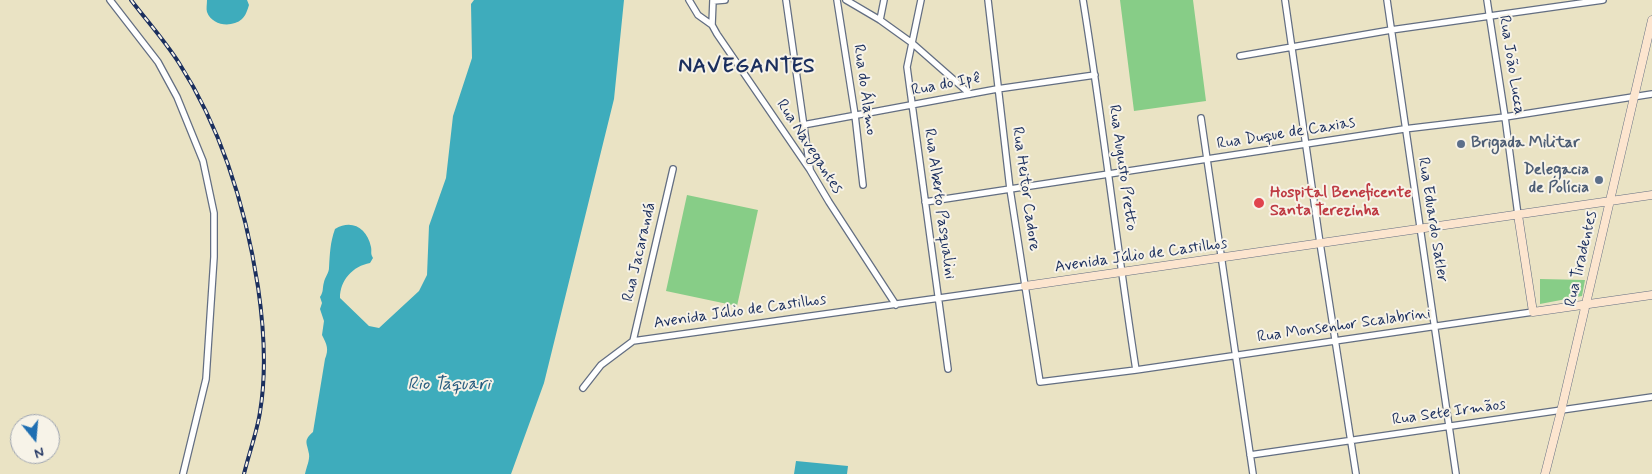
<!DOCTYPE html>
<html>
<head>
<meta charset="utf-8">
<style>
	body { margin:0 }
	#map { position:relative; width:1652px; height:474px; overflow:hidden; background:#eae3c4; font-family:Mynerve,sans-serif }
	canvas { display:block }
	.north { position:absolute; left:10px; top:414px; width:50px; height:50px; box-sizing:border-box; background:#f7f3e8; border:1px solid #9fa5b1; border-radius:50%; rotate:163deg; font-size:14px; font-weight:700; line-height:20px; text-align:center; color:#1b2f5e }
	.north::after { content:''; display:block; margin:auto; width:18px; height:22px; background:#1f6fb2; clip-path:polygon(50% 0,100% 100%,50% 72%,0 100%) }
</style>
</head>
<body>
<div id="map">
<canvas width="1652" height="474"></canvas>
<div class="north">N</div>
</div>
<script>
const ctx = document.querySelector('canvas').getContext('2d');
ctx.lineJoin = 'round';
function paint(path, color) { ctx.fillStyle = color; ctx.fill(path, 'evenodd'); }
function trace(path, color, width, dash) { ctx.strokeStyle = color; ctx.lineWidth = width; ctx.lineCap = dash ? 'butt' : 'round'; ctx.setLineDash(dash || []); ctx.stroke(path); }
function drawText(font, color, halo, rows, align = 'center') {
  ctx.font = font + ' Mynerve,sans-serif'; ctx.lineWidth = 4; ctx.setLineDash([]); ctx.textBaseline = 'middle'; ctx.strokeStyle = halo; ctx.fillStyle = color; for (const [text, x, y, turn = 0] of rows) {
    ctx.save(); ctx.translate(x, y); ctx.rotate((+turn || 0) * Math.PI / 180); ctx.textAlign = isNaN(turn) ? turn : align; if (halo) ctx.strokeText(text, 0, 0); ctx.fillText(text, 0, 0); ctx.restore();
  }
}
paint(new Path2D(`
	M 1120,0 L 1193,0 L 1206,101 L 1134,111 Z
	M 687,195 L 758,210 L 737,306 L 666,291 Z
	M 1540,279 L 1585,280 L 1582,296 L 1540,304 Z`), '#87cd87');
paint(new Path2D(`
	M 207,0 L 247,0 L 249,5 C 247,11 246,15 242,19 C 232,28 212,26 207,12 C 206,9 207,4 207,0 Z
	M 474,0 L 624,0 L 614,99 L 544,383 L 511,474 L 305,474 C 306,468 310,460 309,454 C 307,442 303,441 313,432 L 325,359 C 329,349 327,345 322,335 L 324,321 L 320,309 L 322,303 L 320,297 C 324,291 322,289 324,282 C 325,277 329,273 329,268 C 330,253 330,243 335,229 C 352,219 367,228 371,247 C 372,252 370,253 373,258 L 370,263 C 353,266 340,280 340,298 L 369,326 L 379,328 L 419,291 L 427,275 L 429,226 L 446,178 L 453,116 L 472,58 L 471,4 Z
	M 796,461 L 848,466 L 847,474 L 794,474 Z`), '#3eacbc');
const street = new Path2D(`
	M 110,0 L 158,62 L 177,97 L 203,161 L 214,213 L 214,257 L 206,379 L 183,474
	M 689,0 L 698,15 L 712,25
	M 713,0 L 712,25 L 717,34 L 810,170 L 829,202 L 896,305
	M 786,0 L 810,169
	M 837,0 L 855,115 L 863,185
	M 846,0 L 880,20 L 912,43 L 970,94
	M 921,0 L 907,67 L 948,369
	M 988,0 L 1010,189 L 1040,382 L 1136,370 L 1533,312
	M 1083,0 C 1103,123 1117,247 1136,370
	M 1285,0 L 1320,243 L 1356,474
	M 1387,0 L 1456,474
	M 1487,0 L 1505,117 L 1518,215
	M 713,1 L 725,0
	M 880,20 L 884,0
	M 1240,56 L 1391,30 L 1603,0
	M 1201,118 L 1253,474
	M 803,125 L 997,89 L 1095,75
	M 925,202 L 1404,129 L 1505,117 L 1652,94
	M 633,341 L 673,169
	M 583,388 L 601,365 L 633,341 L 1025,286
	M 1250,455 L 1652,397`);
const secondary = new Path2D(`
	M 1518,215 L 1533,312 L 1652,295
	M 1025,286 L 1652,195
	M 1545,474 L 1561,411 L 1652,20`);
trace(street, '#636e82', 8);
trace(secondary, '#636e82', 9);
trace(street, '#fff', 5.5);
trace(secondary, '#fce5cf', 8);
const rail = new Path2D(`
	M 131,0 C 147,21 165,41 179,63 C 222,130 246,209 258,287 C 264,328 267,370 260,412 C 257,432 249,453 244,474`);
trace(rail, '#1b2f5e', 4);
trace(rail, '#f7f3e8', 2, [5.5]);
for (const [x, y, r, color] of [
	[1461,144,5,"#5c6f8a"],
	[1599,180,5,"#5c6f8a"],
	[1259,203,6,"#e0444e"]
]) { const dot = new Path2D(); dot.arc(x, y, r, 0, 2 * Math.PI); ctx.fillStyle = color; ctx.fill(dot); trace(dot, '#f7f3e8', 2); }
drawText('16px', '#1b2f5e', '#f7f3e8', [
	["Rua João Lucca",1511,65,81],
	["Rua do Ipê",946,85,-11],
	["Rua do Álamo",864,90,82],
	["Rua Duque de Caxias",1286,134,-9],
	["Rua Navegantes",809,147,57],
	["Rua Augusto Pretto",1122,168,82],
	["Rua Heitor Cadore",1025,189,82],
	["Rua Alberto Pasqualini",939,204,82],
	["Rua Eduardo Satler",1432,220,81],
	["Rua Jacarandá",640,252,-77],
	["Avenida Júlio de Castilhos",1141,256,-8],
	["Rua Tiradentes",1582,259,-77],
	["Avenida Júlio de Castilhos",740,312,-8],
	["Rua Monsenhor Scalabrini",1344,326,-8],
	["Rua Sete Irmãos",1449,413,-8]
]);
drawText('bold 16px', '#4e5e75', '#f7f3e8', [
	["Brigada Militar",1471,144],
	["Delegacia",1589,171,"right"],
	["de Polícia",1589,189,"right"]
], 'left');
drawText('bold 16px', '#be3a42', '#f7f3e8', [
	["Hospital Beneficente",1270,194],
	["Santa Terezinha",1270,212]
], 'left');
drawText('italic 18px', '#275b7f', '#f7f3e8', [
	["Rio Taquari",449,385]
]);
ctx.letterSpacing = '1px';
drawText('bold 21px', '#1b2f5e', '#f7f3e8', [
	["NAVEGANTES",747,68]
]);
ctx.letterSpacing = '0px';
</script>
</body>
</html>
